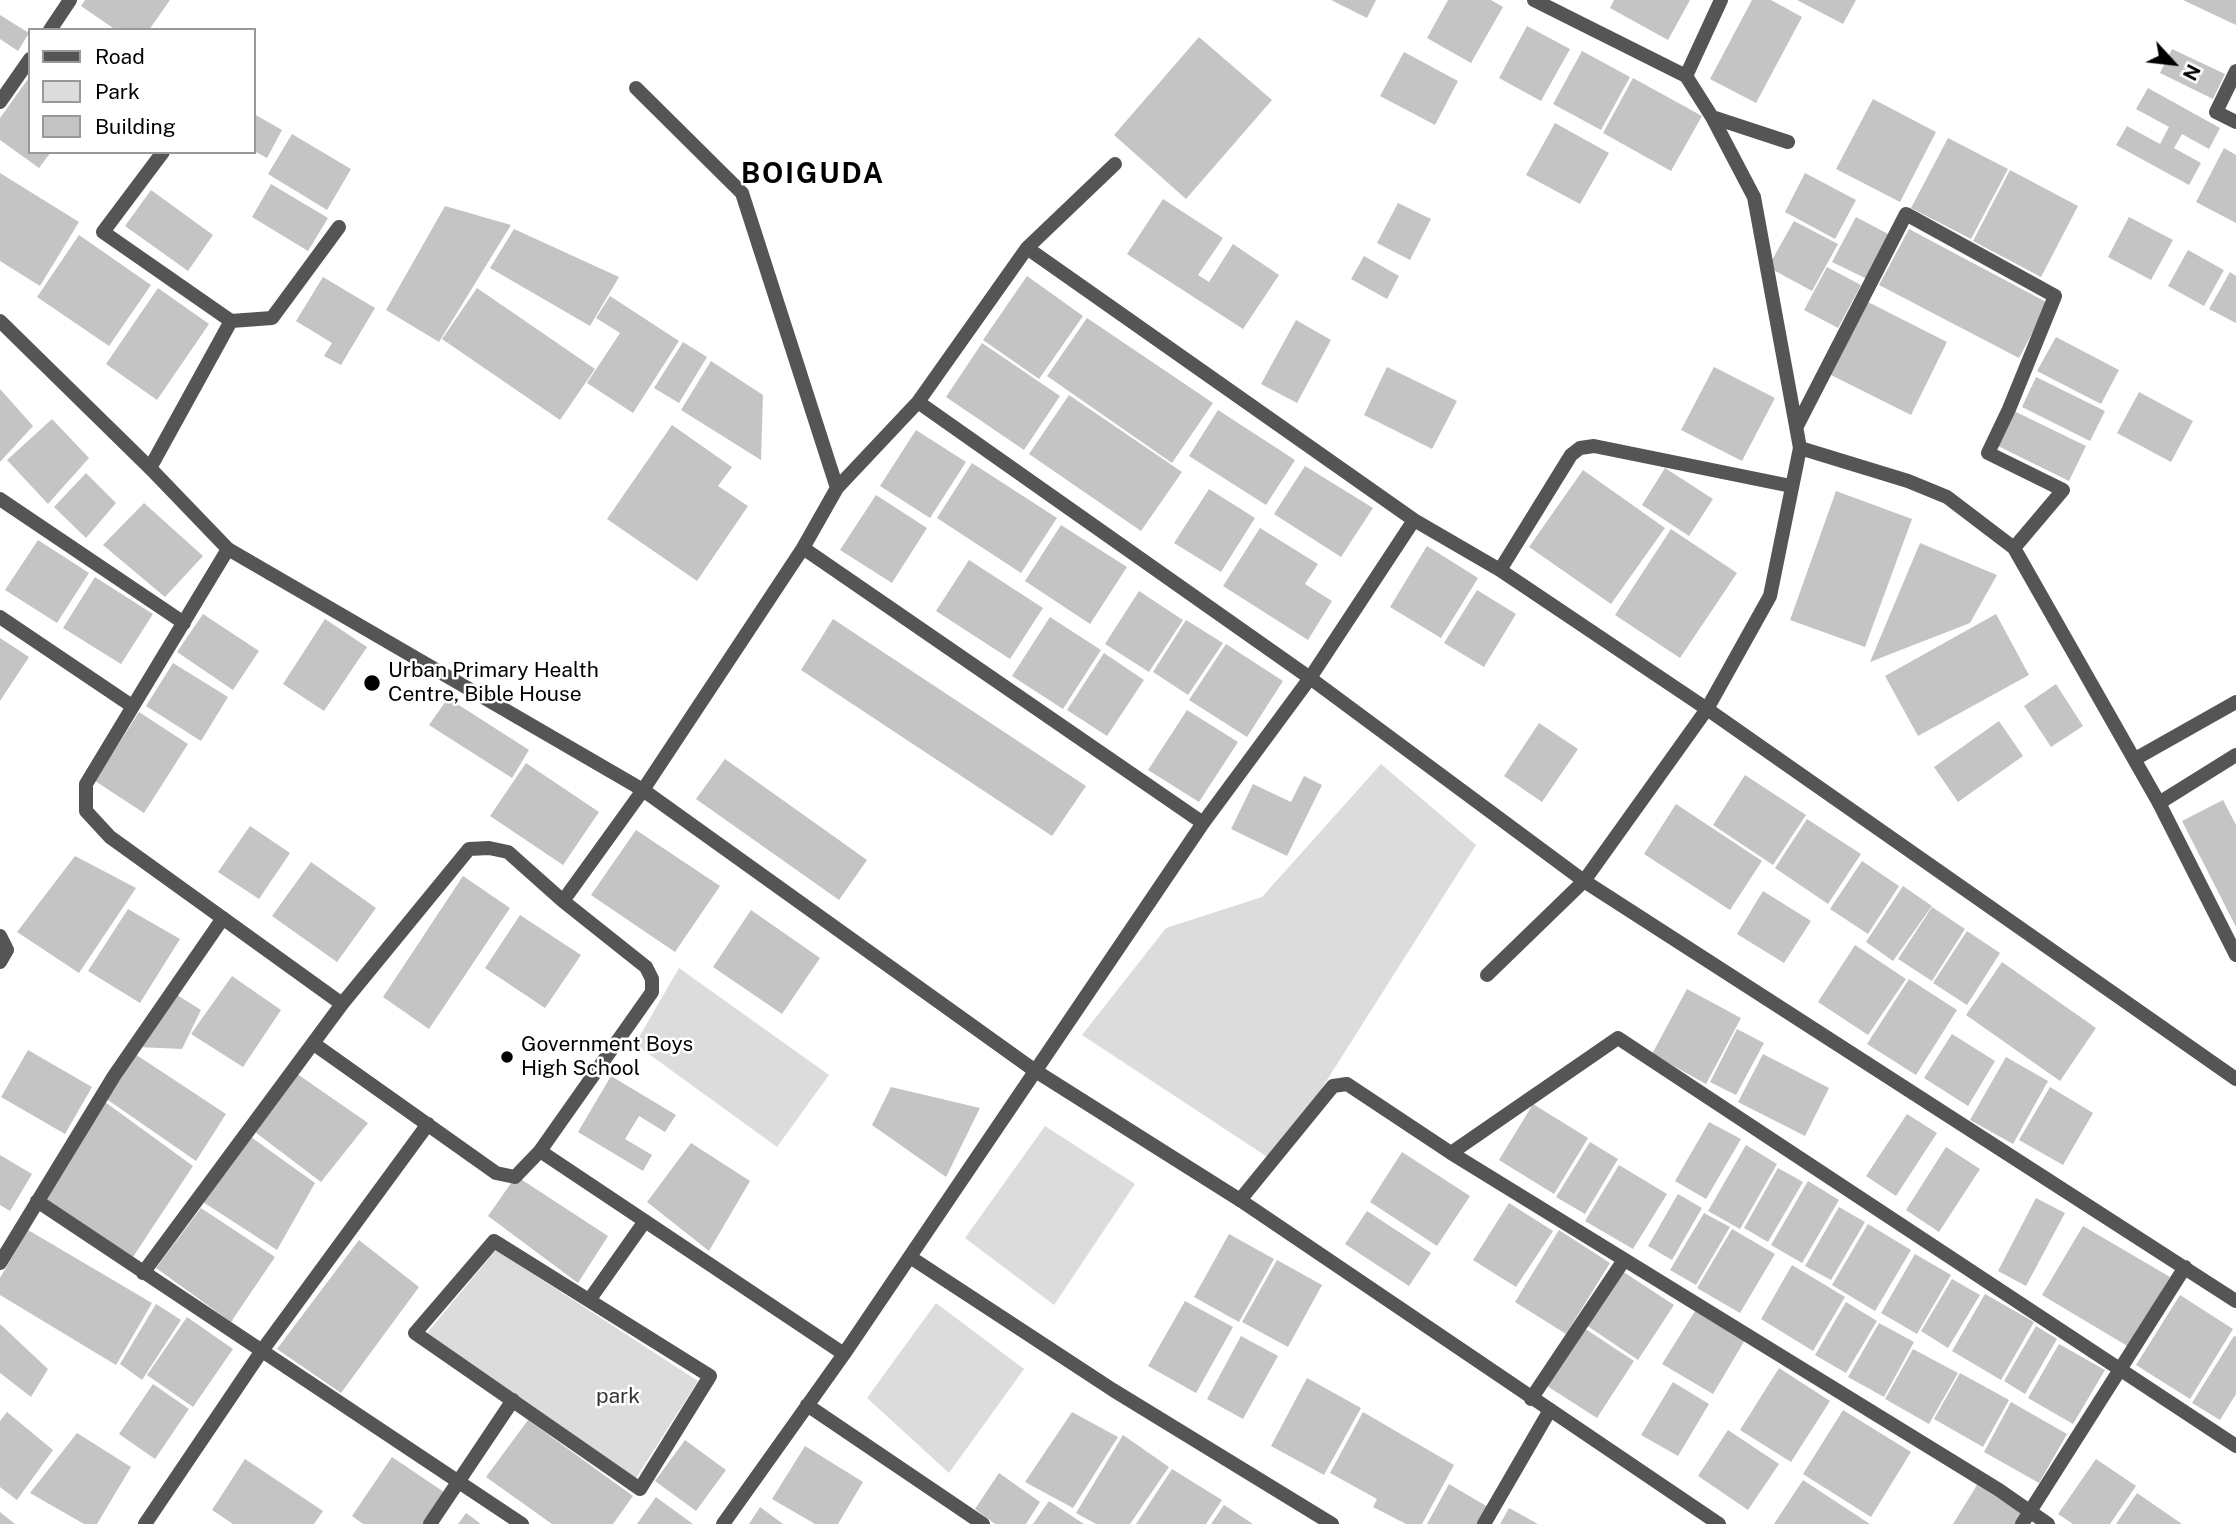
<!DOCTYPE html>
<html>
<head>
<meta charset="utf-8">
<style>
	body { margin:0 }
	#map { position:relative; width:2236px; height:1524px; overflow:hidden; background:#fff; font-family:"Public Sans",sans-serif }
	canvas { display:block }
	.legend { position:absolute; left:28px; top:28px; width:228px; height:126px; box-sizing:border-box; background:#fff; border:2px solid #999; margin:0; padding:9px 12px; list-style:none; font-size:21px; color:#000 }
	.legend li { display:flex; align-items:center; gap:14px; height:35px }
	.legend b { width:35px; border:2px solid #999 }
	.north { position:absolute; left:2138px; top:28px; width:70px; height:70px; -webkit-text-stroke:5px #fff; paint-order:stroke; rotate:117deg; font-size:19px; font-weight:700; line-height:28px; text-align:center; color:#000 }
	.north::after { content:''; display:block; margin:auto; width:24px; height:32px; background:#000; clip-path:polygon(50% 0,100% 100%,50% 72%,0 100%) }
</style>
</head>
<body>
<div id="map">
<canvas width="2236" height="1524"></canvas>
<ul class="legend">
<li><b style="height:9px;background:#555"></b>Road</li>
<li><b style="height:19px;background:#dcdcdc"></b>Park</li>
<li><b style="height:19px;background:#c4c4c4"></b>Building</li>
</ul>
<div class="north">N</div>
</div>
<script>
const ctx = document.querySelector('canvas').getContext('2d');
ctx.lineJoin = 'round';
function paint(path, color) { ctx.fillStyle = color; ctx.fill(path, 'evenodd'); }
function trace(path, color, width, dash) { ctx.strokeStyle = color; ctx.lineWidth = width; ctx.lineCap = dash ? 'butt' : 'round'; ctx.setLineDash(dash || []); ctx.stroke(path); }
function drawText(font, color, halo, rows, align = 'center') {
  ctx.font = font + ' "Public Sans",sans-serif'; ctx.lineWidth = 5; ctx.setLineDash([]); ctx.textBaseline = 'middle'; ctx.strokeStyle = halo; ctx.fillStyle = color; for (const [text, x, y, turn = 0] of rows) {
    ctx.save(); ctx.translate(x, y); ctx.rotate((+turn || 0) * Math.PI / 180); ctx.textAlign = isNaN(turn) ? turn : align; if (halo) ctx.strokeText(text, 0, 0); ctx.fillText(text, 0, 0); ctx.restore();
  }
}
paint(new Path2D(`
	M 1381,764 L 1476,845 L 1275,1162 L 1082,1035 L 1166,928 L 1262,897 Z
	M 679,968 L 829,1075 L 777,1147 L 635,1044 Z
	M 1045,1126 L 1135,1184 L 1054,1305 L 965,1238 Z
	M 496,1250 L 698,1381 L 636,1478 L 427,1333 Z
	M 936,1303 L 1024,1369 L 949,1473 L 867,1398 Z`), '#dcdcdc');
paint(new Path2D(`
	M 85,0 L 170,0 L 149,30 L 116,30 L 81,6 Z
	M 1331,0 L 1376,0 L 1367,18 Z
	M 1448,0 L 1491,0 L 1503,7 L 1471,63 L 1427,38 Z
	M 1614,0 L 1690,0 L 1668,40 L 1610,8 Z
	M 1752,0 L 1771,0 L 1802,17 L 1756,103 L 1710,79 Z
	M 1797,0 L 1856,0 L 1843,24 Z
	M 2183,0 L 2236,0 L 2236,25 Z
	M 0,15 L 29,33 L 18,51 L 0,39 Z
	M 1527,26 L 1570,49 L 1541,101 L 1499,78 Z
	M 1199,37 L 1272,100 L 1186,199 L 1114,135 Z
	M 2172,49 L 2225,74 L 2213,99 L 2160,73 Z
	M 1582,51 L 1630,77 L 1601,130 L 1553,104 Z
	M 1404,52 L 1458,81 L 1435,125 L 1380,96 Z
	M 30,76 L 30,152 L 51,152 L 39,168 L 0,140 L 0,118 Z
	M 1633,78 L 1702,116 L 1671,171 L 1603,133 Z
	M 2148,88 L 2220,128 L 2209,149 L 2182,134 L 2174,148 L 2201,163 L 2189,185 L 2116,145 L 2127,126 L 2160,144 L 2169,127 L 2136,109 Z
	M 1873,99 L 1936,132 L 1900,202 L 1836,169 Z
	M 254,114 L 282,130 L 267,158 L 254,151 Z
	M 1555,123 L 1609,153 L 1580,204 L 1526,175 Z
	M 292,134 L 351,169 L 327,210 L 268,174 Z
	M 1948,138 L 2008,169 L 1971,239 L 1911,208 Z
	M 2224,148 L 2236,155 L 2236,223 L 2196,202 Z
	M 2010,170 L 2078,206 L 2041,277 L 1973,241 Z
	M 0,173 L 79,222 L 40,286 L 0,261 Z
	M 1805,173 L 1856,200 L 1835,239 L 1785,212 Z
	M 271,184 L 328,218 L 308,251 L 252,217 Z
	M 151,190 L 213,235 L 188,271 L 125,226 Z
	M 1163,199 L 1223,238 L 1198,275 L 1209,282 L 1233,244 L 1279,275 L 1243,329 L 1127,254 Z
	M 1398,203 L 1431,219 L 1410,260 L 1377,243 Z
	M 445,206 L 511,225 L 439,342 L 386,310 Z
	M 1856,217 L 1890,235 L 1867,279 L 1832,262 Z
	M 2129,217 L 2173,240 L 2151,280 L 2108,257 Z
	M 1794,221 L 1838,244 L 1812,291 L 1768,267 Z
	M 514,229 L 619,277 L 590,326 L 490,268 Z
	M 1909,229 L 2048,303 L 2019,358 L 1879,285 Z
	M 79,235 L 151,285 L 109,346 L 37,297 Z
	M 2188,250 L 2224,270 L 2204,306 L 2168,286 Z
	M 1364,256 L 1399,276 L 1387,299 L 1351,279 Z
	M 1827,267 L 1861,285 L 1838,328 L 1804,310 Z
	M 2230,272 L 2236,276 L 2236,323 L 2209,309 Z
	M 1027,276 L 1083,316 L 1039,379 L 983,340 Z
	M 323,277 L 375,308 L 341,365 L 324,356 L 332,343 L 296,321 Z
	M 158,288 L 209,324 L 157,400 L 106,364 Z
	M 477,288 L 595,369 L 560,420 L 442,339 Z
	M 610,296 L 679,341 L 633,413 L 587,383 L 620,333 L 596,318 Z
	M 1868,302 L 1947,342 L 1911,415 L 1831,375 Z
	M 1087,318 L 1213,403 L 1172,463 L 1047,376 Z
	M 1296,320 L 1331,340 L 1297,403 L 1261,384 Z
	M 2056,337 L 2119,370 L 2101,404 L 2037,371 Z
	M 683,342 L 707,357 L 679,403 L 654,388 Z
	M 982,343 L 1060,396 L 1024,450 L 946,397 Z
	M 711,361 L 763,395 L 761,460 L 681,410 Z
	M 1387,367 L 1457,401 L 1432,449 L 1364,415 Z
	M 1714,367 L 1775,398 L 1742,461 L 1681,430 Z
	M 2036,377 L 2105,411 L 2090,441 L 2022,407 Z
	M 0,389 L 33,426 L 0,462 Z
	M 2139,392 L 2193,421 L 2171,462 L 2117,433 Z
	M 1069,395 L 1182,472 L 1141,531 L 1029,454 Z
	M 1218,410 L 1295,460 L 1266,505 L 1189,456 Z
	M 2012,410 L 2086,446 L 2069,481 L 1996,445 Z
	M 52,419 L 89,458 L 48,504 L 7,460 Z
	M 672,425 L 732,467 L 718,486 L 748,506 L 697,581 L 607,519 Z
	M 916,430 L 966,462 L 930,518 L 880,486 Z
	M 972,463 L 1057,518 L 1021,573 L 937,518 Z
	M 1305,466 L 1373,508 L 1341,557 L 1274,514 Z
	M 1665,468 L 1713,499 L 1689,536 L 1642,505 Z
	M 1583,470 L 1665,528 L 1611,604 L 1529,547 Z
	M 86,473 L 116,503 L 86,538 L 54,507 Z
	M 1209,489 L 1255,518 L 1221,572 L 1174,543 Z
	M 1836,491 L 1912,519 L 1865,647 L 1790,620 Z
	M 876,495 L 927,528 L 892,583 L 840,550 Z
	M 144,503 L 203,556 L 165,597 L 103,545 Z
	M 1061,525 L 1127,567 L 1090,624 L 1025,581 Z
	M 1260,528 L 1318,564 L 1305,584 L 1332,601 L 1308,640 L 1223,586 Z
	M 1671,529 L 1737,573 L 1680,658 L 1615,615 Z
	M 38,540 L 89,573 L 57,623 L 5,590 Z
	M 1920,543 L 1997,575 L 1970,623 L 1870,662 Z
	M 1427,546 L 1478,578 L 1441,638 L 1390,607 Z
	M 969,560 L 1043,608 L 1010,659 L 936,611 Z
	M 95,577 L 153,614 L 121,664 L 63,628 Z
	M 1477,590 L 1516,614 L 1484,667 L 1444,643 Z
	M 1139,591 L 1183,620 L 1149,672 L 1105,644 Z
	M 203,614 L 259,651 L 233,690 L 177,652 Z
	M 1996,614 L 2029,675 L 1918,736 L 1885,676 Z
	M 1050,617 L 1101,650 L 1063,709 L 1012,676 Z
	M 325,619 L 367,647 L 324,711 L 283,684 Z
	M 833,619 L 1086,786 L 1052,836 L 801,670 Z
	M 1186,620 L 1223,643 L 1188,695 L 1153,672 Z
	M 0,638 L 29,657 L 0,701 Z
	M 1226,644 L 1283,681 L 1247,737 L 1189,700 Z
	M 1104,653 L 1144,680 L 1107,736 L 1067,710 Z
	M 173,663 L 228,697 L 201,741 L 146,706 Z
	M 2056,684 L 2083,726 L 2051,747 L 2024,706 Z
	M 448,698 L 529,750 L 512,778 L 429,725 Z
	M 1187,710 L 1238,742 L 1199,802 L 1148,770 Z
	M 139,712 L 188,744 L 144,813 L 95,781 Z
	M 1999,721 L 2023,756 L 1958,802 L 1934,767 Z
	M 1539,723 L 1578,749 L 1542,802 L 1504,776 Z
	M 725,759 L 867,860 L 839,900 L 696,799 Z
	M 526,763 L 599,812 L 563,865 L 490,816 Z
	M 1745,775 L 1806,815 L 1773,865 L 1713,825 Z
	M 1304,776 L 1322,785 L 1287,856 L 1231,829 L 1253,784 L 1291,802 Z
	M 2223,800 L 2236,825 L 2236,927 L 2182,821 Z
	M 1676,804 L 1762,861 L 1730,910 L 1644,854 Z
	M 1807,819 L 1861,854 L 1828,904 L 1775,868 Z
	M 250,826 L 290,853 L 259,899 L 218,872 Z
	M 636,830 L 720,886 L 675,952 L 591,895 Z
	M 75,856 L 136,888 L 79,973 L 17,932 Z
	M 1862,861 L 1899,886 L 1868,934 L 1830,909 Z
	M 311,862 L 376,908 L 337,962 L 272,916 Z
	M 463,876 L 510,908 L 429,1029 L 383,997 Z
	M 1903,886 L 1932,906 L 1893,961 L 1866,942 Z
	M 1763,891 L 1811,921 L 1784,963 L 1737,934 Z
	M 1932,907 L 1965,929 L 1932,981 L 1898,959 Z
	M 128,909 L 180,939 L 140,1003 L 88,971 Z
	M 751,910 L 820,958 L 782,1014 L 713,967 Z
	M 520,915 L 581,955 L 545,1008 L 485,968 Z
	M 1967,931 L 2000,953 L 1967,1005 L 1933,983 Z
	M 1855,945 L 1906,979 L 1868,1035 L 1818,1002 Z
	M 2002,962 L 2096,1028 L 2060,1081 L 1966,1015 Z
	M 232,976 L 281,1010 L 243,1067 L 191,1034 Z
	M 1909,979 L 1957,1010 L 1916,1075 L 1867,1044 Z
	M 1687,989 L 1741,1018 L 1706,1084 L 1652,1054 Z
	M 174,993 L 201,1010 L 182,1049 L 137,1047 Z
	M 1737,1029 L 1764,1043 L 1736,1095 L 1710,1082 Z
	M 1952,1034 L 1995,1061 L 1968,1106 L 1924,1078 Z
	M 28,1050 L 92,1087 L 65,1134 L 1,1097 Z
	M 135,1054 L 226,1114 L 196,1161 L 105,1098 Z
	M 1763,1054 L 1829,1088 L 1805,1136 L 1738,1102 Z
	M 2006,1057 L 2048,1081 L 2013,1144 L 1970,1120 Z
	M 293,1071 L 368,1123 L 321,1182 L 251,1129 Z
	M 611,1076 L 676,1115 L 665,1132 L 639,1116 L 625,1139 L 652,1155 L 643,1171 L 578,1132 Z
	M 891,1087 L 980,1108 L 946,1177 L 872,1125 Z
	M 2050,1087 L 2093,1113 L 2063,1165 L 2019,1140 Z
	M 105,1102 L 193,1166 L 133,1257 L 44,1200 Z
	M 1533,1104 L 1588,1138 L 1554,1194 L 1499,1160 Z
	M 1907,1114 L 1937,1133 L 1896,1196 L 1866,1176 Z
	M 1709,1122 L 1741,1139 L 1706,1199 L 1675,1181 Z
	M 251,1137 L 315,1183 L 277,1250 L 203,1202 Z
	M 1590,1142 L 1618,1159 L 1585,1214 L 1556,1197 Z
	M 691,1143 L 750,1181 L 709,1251 L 647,1202 Z
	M 1746,1145 L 1777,1164 L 1740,1229 L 1708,1211 Z
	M 1946,1147 L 1980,1169 L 1939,1232 L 1906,1210 Z
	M 1402,1152 L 1470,1196 L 1437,1246 L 1370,1202 Z
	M 0,1155 L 32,1174 L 10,1211 L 0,1205 Z
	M 1619,1165 L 1667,1194 L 1633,1249 L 1585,1221 Z
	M 1778,1168 L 1803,1182 L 1768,1242 L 1744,1228 Z
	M 516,1176 L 608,1236 L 578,1283 L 488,1216 Z
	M 1808,1181 L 1839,1200 L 1802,1263 L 1771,1245 Z
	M 1678,1194 L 1702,1208 L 1672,1260 L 1648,1246 Z
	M 2036,1198 L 2065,1213 L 2026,1286 L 1998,1271 Z
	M 1509,1203 L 1553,1231 L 1516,1287 L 1473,1260 Z
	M 1839,1207 L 1865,1222 L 1831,1280 L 1805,1266 Z
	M 201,1208 L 275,1257 L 231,1322 L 156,1268 Z
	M 1367,1211 L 1431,1253 L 1409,1286 L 1345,1244 Z
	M 1704,1213 L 1730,1227 L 1696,1285 L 1670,1270 Z
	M 1868,1224 L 1911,1250 L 1875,1311 L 1832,1285 Z
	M 2083,1226 L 2170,1277 L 2129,1347 L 2042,1295 Z
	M 1732,1229 L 1775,1254 L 1740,1313 L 1697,1288 Z
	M 28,1230 L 152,1303 L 116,1365 L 0,1295 L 0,1278 Z
	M 1559,1230 L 1610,1263 L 1566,1334 L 1515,1302 Z
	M 1229,1234 L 1274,1259 L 1239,1322 L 1194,1297 Z
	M 359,1240 L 419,1287 L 341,1393 L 277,1349 Z
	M 1915,1254 L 1951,1275 L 1917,1334 L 1881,1313 Z
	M 1277,1260 L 1322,1285 L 1288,1347 L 1242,1322 Z
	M 1792,1265 L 1845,1297 L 1813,1351 L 1761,1319 Z
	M 1619,1269 L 1674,1305 L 1638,1360 L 1583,1323 Z
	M 1952,1279 L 1980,1295 L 1948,1348 L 1921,1331 Z
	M 1985,1294 L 2034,1322 L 2001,1380 L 1952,1351 Z
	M 2180,1295 L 2233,1329 L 2190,1399 L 2136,1365 Z
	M 1185,1301 L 1233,1327 L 1196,1393 L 1148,1366 Z
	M 1846,1302 L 1877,1321 L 1846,1373 L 1815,1355 Z
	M 156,1304 L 181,1320 L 142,1380 L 120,1364 Z
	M 1695,1311 L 1745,1340 L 1713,1394 L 1662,1364 Z
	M 187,1317 L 233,1349 L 193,1407 L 147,1375 Z
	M 1879,1323 L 1914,1342 L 1884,1397 L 1848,1377 Z
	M 0,1324 L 48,1369 L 31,1397 L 0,1373 Z
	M 2036,1326 L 2057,1339 L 2025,1394 L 2004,1381 Z
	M 1584,1328 L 1634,1361 L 1597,1418 L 1547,1386 Z
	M 1241,1336 L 1278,1356 L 1243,1419 L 1207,1399 Z
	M 2234,1336 L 2236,1337 L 2236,1394 L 2220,1420 L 2192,1403 Z
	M 2059,1344 L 2105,1370 L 2073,1424 L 2028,1398 Z
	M 1913,1349 L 1958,1373 L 1929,1424 L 1885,1399 Z
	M 1779,1368 L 1830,1401 L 1791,1462 L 1740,1430 Z
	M 1960,1373 L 2009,1400 L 1983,1447 L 1934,1419 Z
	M 1307,1378 L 1361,1408 L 1324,1475 L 1271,1446 Z
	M 1673,1382 L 1709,1404 L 1678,1456 L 1641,1435 Z
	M 153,1384 L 189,1409 L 155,1459 L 119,1434 Z
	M 2011,1402 L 2067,1434 L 2039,1483 L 1984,1452 Z
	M 1843,1410 L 1911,1452 L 1871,1517 L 1803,1474 Z
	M 7,1412 L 53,1450 L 17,1500 L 0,1487 L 0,1421 Z
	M 1072,1412 L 1118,1437 L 1073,1508 L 1025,1482 Z
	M 1363,1412 L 1454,1465 L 1422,1524 L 1406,1524 L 1373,1507 L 1377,1499 L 1330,1473 Z
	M 528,1420 L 633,1496 L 613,1524 L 552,1524 L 486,1477 Z
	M 1728,1430 L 1779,1464 L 1748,1510 L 1698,1476 Z
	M 77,1433 L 131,1467 L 97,1524 L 84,1524 L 30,1493 Z
	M 1123,1435 L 1169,1467 L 1130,1524 L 1096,1524 L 1076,1513 Z
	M 685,1440 L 726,1470 L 696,1511 L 655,1481 Z
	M 805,1446 L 863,1482 L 838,1524 L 815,1524 L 772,1499 Z
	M 392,1457 L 444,1492 L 423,1524 L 363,1524 L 352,1516 Z
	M 245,1459 L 323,1511 L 314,1524 L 233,1524 L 212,1510 Z
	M 2096,1459 L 2136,1486 L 2110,1524 L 2073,1524 L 2058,1514 Z
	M 1172,1469 L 1222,1500 L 1206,1524 L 1136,1524 Z
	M 999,1473 L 1040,1502 L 1026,1524 L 995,1524 L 975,1509 Z
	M 1803,1480 L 1870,1524 L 1774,1524 Z
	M 1449,1484 L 1488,1507 L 1478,1524 L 1427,1524 Z
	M 1977,1485 L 2027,1516 L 2021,1524 L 1953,1524 Z
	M 2137,1493 L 2182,1524 L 2116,1524 Z
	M 656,1497 L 693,1524 L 637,1524 Z
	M 1049,1501 L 1084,1524 L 1033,1524 Z
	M 1224,1505 L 1253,1524 L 1211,1524 Z
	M 760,1507 L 783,1524 L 749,1524 Z
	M 1509,1508 L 1538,1524 L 1500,1524 Z
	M 0,1512 L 15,1524 L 0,1524 Z
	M 466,1513 L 481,1524 L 458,1524 Z`), '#c4c4c4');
trace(new Path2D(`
	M 2135,759 L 2236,702
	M 2159,803 L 2236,755`), '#555', 14);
trace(new Path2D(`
	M 1534,0 L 1686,76
	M 1721,0 L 1686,76 L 1712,117 L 1754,197 L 1800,448 L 1908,481 L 1947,497 L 2014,548 L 2159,803 L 2236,955
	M 50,30 L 70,0
	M 2236,71 L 2216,112 L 2236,122
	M 636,88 L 742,193 L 837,488
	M 0,102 L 30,59
	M 1712,117 L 1788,142
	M 163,152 L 103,232 L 231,321
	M 1027,248 L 1414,520 L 1500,570 L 1707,709 L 2236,1079
	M 918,402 L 1310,678 L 1584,881 L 2236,1301
	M 1797,426 L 1906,214 L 2055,296 L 2009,409 L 1988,453 L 2063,490 L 2014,548
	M 150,468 L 231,321 L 272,318 L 339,227
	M 0,499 L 184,623
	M 803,548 L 1203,823
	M 228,549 L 86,784 L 86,811 L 110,837 L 342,1004
	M 1500,570 L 1571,455 L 1580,448 L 1594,446 L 1791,486
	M 0,617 L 132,706
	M 563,901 L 643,790 L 803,548 L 837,488 L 918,402 L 1027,248 L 1115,164
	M 0,936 L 7,950 L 0,962
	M 1487,975 L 1584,881 L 1707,709 L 1770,596 L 1800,448
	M 314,1044 L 496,1173 L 515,1177 L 540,1151 L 844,1354
	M 1451,1153 L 1618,1038 L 2236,1446
	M 1240,1200 L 1333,1086 L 1347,1084 L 1451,1153 L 1999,1490 L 2048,1524
	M 37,1201 L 522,1524
	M 494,1241 L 710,1376 L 640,1489 L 415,1333 Z
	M 910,1257 L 1113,1390 L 1332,1524
	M 0,1263 L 114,1076 L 223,918
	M 143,1273 L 342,1004 L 469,849 L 489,848 L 508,852 L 563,901 L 646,967 L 652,979 L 652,992 L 540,1151
	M 590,1299 L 645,1221
	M 1531,1399 L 1624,1260
	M 807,1405 L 983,1524
	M 145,1524 L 261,1352 L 428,1124
	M 430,1524 L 513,1400
	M 723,1524 L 844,1354 L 1203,823 L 1310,678 L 1414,520
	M 1484,1524 L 1550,1410
	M 2022,1524 L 2185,1267`), '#555', 14);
trace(new Path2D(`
	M 0,321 L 150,468 L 228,549 L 643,790 L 1034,1070 L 1240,1200 L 1719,1524`), '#555', 14);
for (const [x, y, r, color] of [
	[372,683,9,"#000"],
	[507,1057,7,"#000"]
]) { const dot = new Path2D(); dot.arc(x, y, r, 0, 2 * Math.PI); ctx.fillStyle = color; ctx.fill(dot); trace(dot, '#fff', 2.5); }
drawText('21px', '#000', '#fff', [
	["Urban Primary Health",388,671],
	["Centre, Bible House",388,695],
	["Government Boys",521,1045],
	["High School",521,1069]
], 'left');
drawText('21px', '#333', '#fff', [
	["park",618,1397]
]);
ctx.letterSpacing = '2px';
drawText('bold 28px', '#000', '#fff', [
	["BOIGUDA",813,174]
]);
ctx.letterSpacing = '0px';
</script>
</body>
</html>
